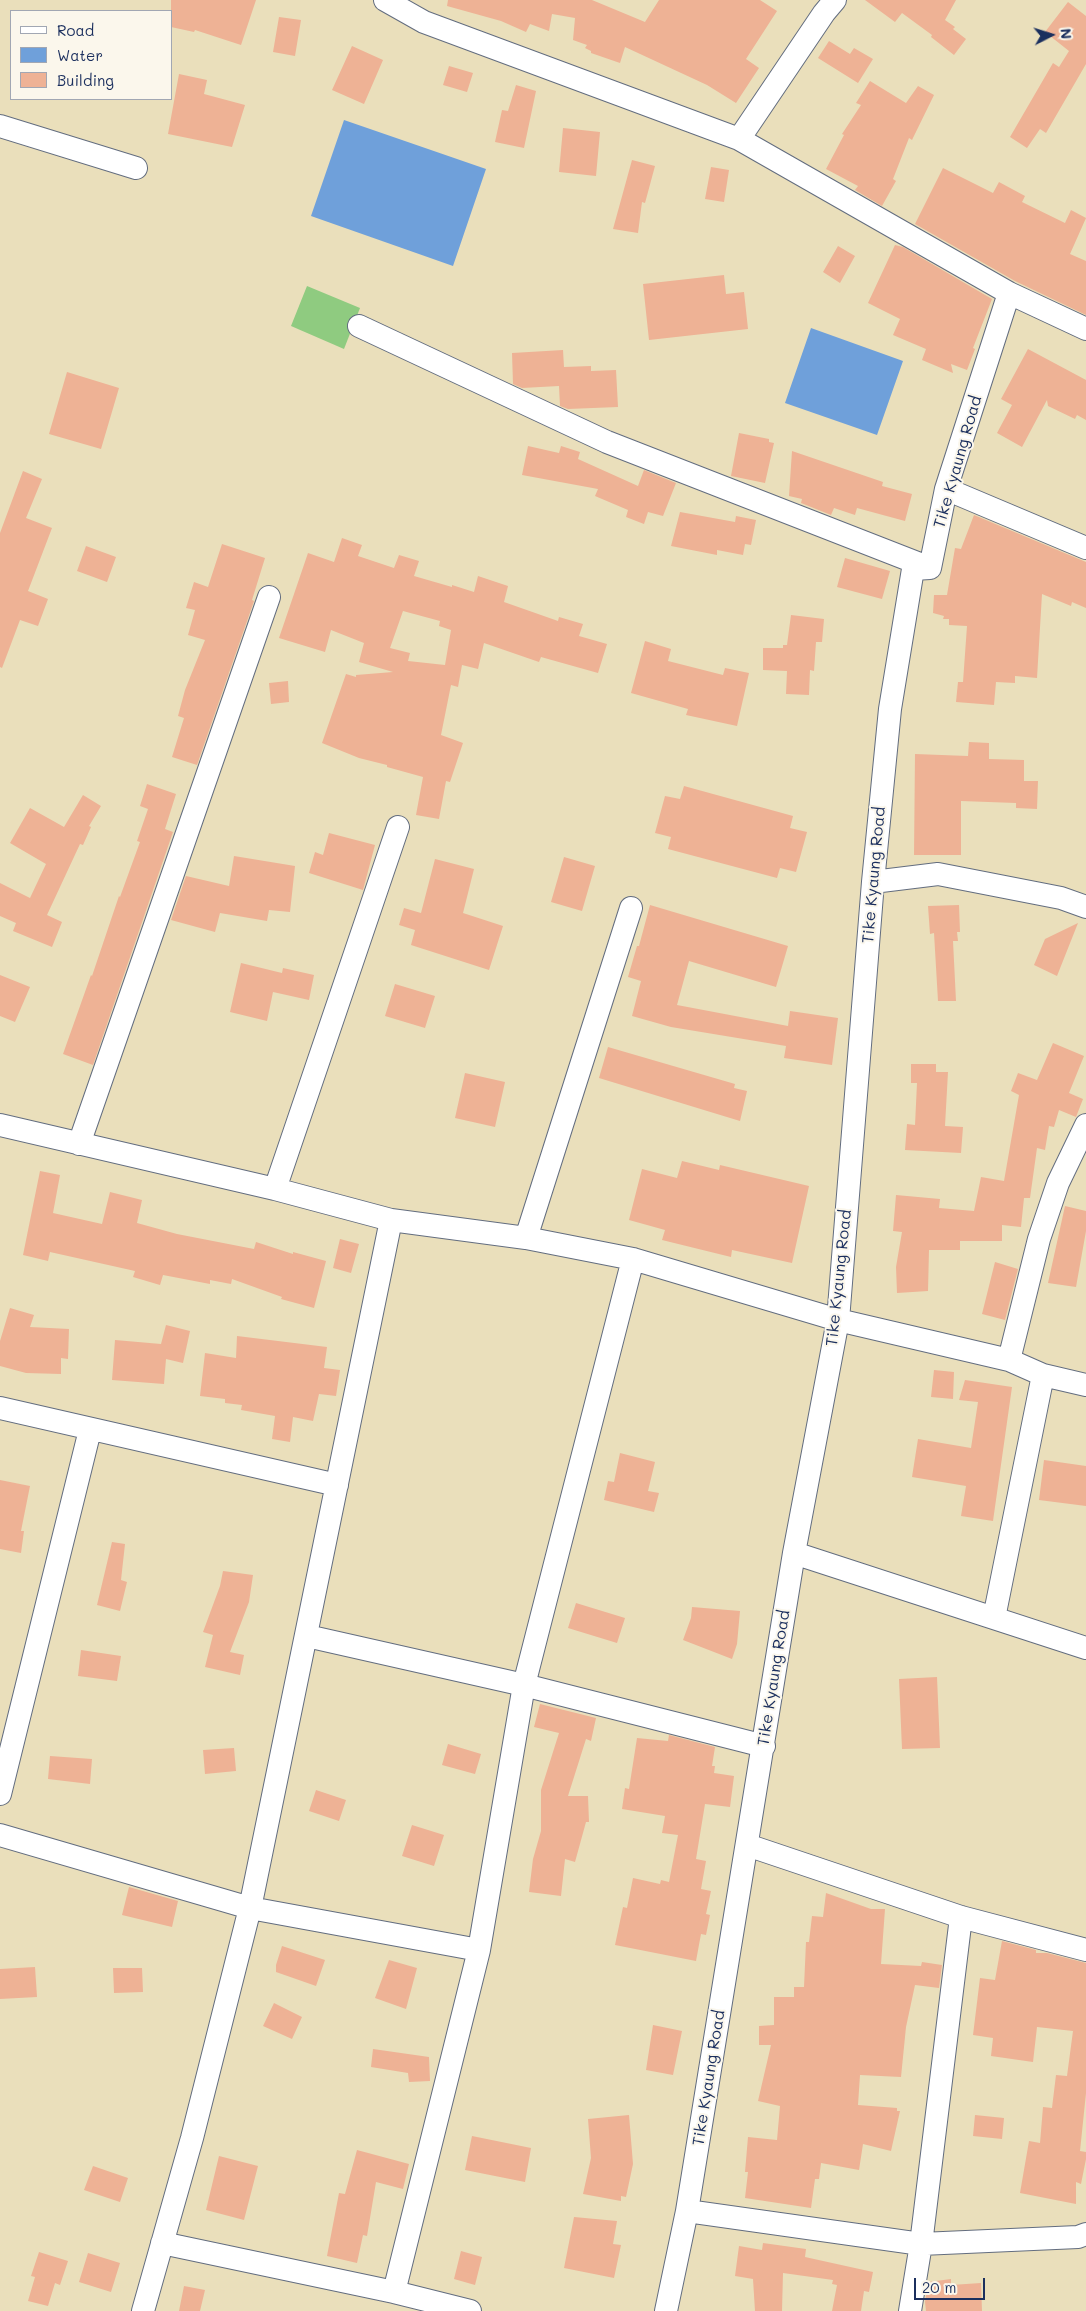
<!DOCTYPE html>
<html>
<head>
<meta charset="utf-8">
<style>
	body { margin:0 }
	#map { position:relative; width:1086px; height:2311px; overflow:hidden; background:#eadfbb; font-family:Mali,sans-serif }
	canvas { display:block }
	.legend { position:absolute; left:10px; top:10px; width:162px; height:90px; box-sizing:border-box; background:#fbf7ec; border:1px solid #a1a7b3; margin:0; padding:6px 9px; list-style:none; font-size:15px; color:#1b2f5e }
	.legend li { display:flex; align-items:center; gap:10px; height:25px }
	.legend b { width:25px; border:1px solid #a1a7b3 }
	.north { position:absolute; left:1026px; top:10px; width:50px; height:50px; -webkit-text-stroke:4px #fbf7ec; paint-order:stroke; rotate:85deg; font-size:14px; font-weight:700; line-height:20px; text-align:center; color:#1b2f5e }
	.north::after { content:''; display:block; margin:auto; width:18px; height:22px; background:#1b2f5e; clip-path:polygon(50% 0,100% 100%,50% 72%,0 100%) }
	.scale { position:absolute; left:914px; top:2278px; width:71px; height:22px; box-sizing:border-box; border:2px solid #1b2f5e; border-top:0; padding-left:6px; font-size:15px; line-height:18px; white-space:nowrap; color:#1b2f5e; -webkit-text-stroke:4px #fbf7ec; paint-order:stroke }
</style>
</head>
<body>
<div id="map">
<canvas width="1086" height="2311"></canvas>
<ul class="legend">
<li><b style="height:6px;background:#fff"></b>Road</li>
<li><b style="height:14px;background:#6fa0da"></b>Water</li>
<li><b style="height:14px;background:#eeb295"></b>Building</li>
</ul>
<div class="north">N</div>
<div class="scale">20 m</div>
</div>
<script>
const ctx = document.querySelector('canvas').getContext('2d');
ctx.lineJoin = 'round';
function paint(path, color) { ctx.fillStyle = color; ctx.fill(path, 'evenodd'); }
function trace(path, color, width, dash) { ctx.strokeStyle = color; ctx.lineWidth = width; ctx.lineCap = dash ? 'butt' : 'round'; ctx.setLineDash(dash || []); ctx.stroke(path); }
function drawText(font, color, halo, rows, align = 'center') {
  ctx.font = font + ' Mali,sans-serif'; ctx.lineWidth = 4; ctx.setLineDash([]); ctx.textBaseline = 'middle'; ctx.strokeStyle = halo; ctx.fillStyle = color; for (const [text, x, y, turn = 0] of rows) {
    ctx.save(); ctx.translate(x, y); ctx.rotate((+turn || 0) * Math.PI / 180); ctx.textAlign = isNaN(turn) ? turn : align; if (halo) ctx.strokeText(text, 0, 0); ctx.fillText(text, 0, 0); ctx.restore();
  }
}
paint(new Path2D(`
	M 307,286 L 360,308 L 344,349 L 291,326 Z`), '#8fcb80');
paint(new Path2D(`
	M 344,120 L 486,169 L 453,266 L 311,216 Z
	M 811,328 L 903,361 L 877,435 L 785,403 Z`), '#6fa0da');
paint(new Path2D(`
	M 171,0 L 256,0 L 241,45 L 195,30 L 194,32 L 171,27 Z
	M 448,0 L 592,0 L 645,22 L 659,0 L 760,0 L 777,11 L 746,59 L 759,68 L 736,103 L 707,85 L 625,47 L 620,63 L 591,53 L 591,51 L 585,48 L 587,45 L 573,40 L 575,18 L 552,14 L 549,31 L 530,24 L 526,32 L 501,21 L 447,6 Z
	M 865,0 L 956,0 L 945,20 L 955,27 L 953,29 L 966,39 L 954,55 L 931,37 L 932,35 L 902,13 L 895,22 Z
	M 1068,2 L 1086,16 L 1086,64 L 1046,133 L 1040,129 L 1027,148 L 1010,137 L 1053,63 L 1059,67 L 1069,51 L 1045,32 Z
	M 279,17 L 301,20 L 295,56 L 273,52 Z
	M 829,41 L 850,54 L 854,48 L 873,59 L 858,83 L 818,58 Z
	M 352,46 L 383,60 L 364,104 L 332,90 Z
	M 449,66 L 473,73 L 467,92 L 443,85 Z
	M 179,74 L 207,80 L 204,94 L 245,105 L 232,147 L 168,134 Z
	M 870,81 L 906,103 L 918,86 L 934,95 L 912,140 L 909,138 L 893,179 L 896,181 L 882,206 L 855,190 L 858,186 L 826,169 L 844,135 L 842,134 L 861,105 L 856,103 Z
	M 516,85 L 536,91 L 524,148 L 495,142 L 502,110 L 508,111 Z
	M 563,128 L 600,132 L 596,176 L 559,172 Z
	M 632,160 L 655,166 L 645,203 L 642,202 L 638,233 L 613,229 Z
	M 711,167 L 729,170 L 724,202 L 705,199 Z
	M 943,168 L 993,193 L 999,182 L 1025,196 L 1022,202 L 1065,223 L 1071,210 L 1086,218 L 1070,254 L 1086,261 L 1086,315 L 1015,281 L 915,224 Z
	M 895,245 L 903,247 L 992,299 L 973,348 L 975,349 L 967,370 L 951,364 L 953,373 L 922,360 L 926,349 L 893,335 L 900,319 L 868,303 Z
	M 838,246 L 855,256 L 840,283 L 823,272 Z
	M 724,275 L 726,294 L 744,292 L 748,329 L 649,340 L 643,284 Z
	M 1028,349 L 1086,380 L 1086,420 L 1077,415 L 1075,419 L 1048,406 L 1047,400 L 1022,447 L 997,433 L 1012,405 L 1001,399 Z
	M 563,350 L 564,367 L 591,366 L 591,371 L 616,370 L 618,407 L 568,409 L 560,406 L 559,386 L 522,388 L 513,384 L 512,353 Z
	M 67,372 L 119,388 L 101,449 L 49,434 Z
	M 739,433 L 769,439 L 769,442 L 774,443 L 765,483 L 731,476 Z
	M 528,446 L 559,453 L 561,446 L 580,452 L 578,459 L 638,486 L 644,470 L 676,483 L 663,516 L 648,512 L 644,524 L 626,517 L 628,510 L 595,496 L 598,489 L 522,475 Z
	M 792,451 L 883,482 L 882,486 L 912,494 L 905,521 L 857,508 L 855,515 L 834,508 L 831,515 L 801,503 L 802,499 L 789,496 Z
	M 23,471 L 42,479 L 26,518 L 52,528 L 28,591 L 48,599 L 38,626 L 20,620 L 2,668 L 0,667 L 0,533 Z
	M 680,512 L 735,522 L 736,516 L 756,520 L 751,545 L 745,544 L 743,555 L 717,550 L 717,555 L 671,546 Z
	M 974,515 L 1086,562 L 1086,608 L 1072,602 L 1071,606 L 1042,594 L 1037,678 L 1015,676 L 1015,683 L 996,682 L 994,705 L 956,702 L 958,682 L 963,682 L 967,626 L 949,625 L 949,619 L 943,619 L 944,616 L 933,613 L 934,595 L 947,595 L 955,548 L 961,549 Z
	M 342,538 L 362,545 L 358,556 L 394,568 L 399,555 L 419,561 L 414,576 L 452,587 L 452,585 L 474,592 L 478,576 L 508,586 L 504,602 L 558,621 L 559,617 L 583,624 L 579,636 L 607,644 L 598,673 L 541,657 L 539,662 L 484,643 L 478,669 L 462,665 L 458,687 L 451,685 L 441,735 L 463,743 L 450,782 L 446,781 L 439,819 L 416,815 L 423,777 L 387,767 L 387,765 L 359,758 L 322,743 L 346,674 L 356,677 L 356,675 L 393,672 L 359,662 L 364,643 L 331,630 L 325,652 L 279,638 L 308,553 L 334,562 ZM 403,611 L 440,621 L 439,626 L 451,630 L 445,665 L 408,661 L 410,653 L 390,648 Z
	M 222,544 L 265,558 L 252,600 L 254,601 L 197,765 L 172,757 L 184,718 L 178,716 L 185,690 L 205,640 L 188,635 L 195,610 L 186,608 L 194,582 L 208,587 Z
	M 86,546 L 116,557 L 107,582 L 77,571 Z
	M 845,558 L 890,571 L 882,599 L 837,587 Z
	M 791,615 L 824,619 L 822,642 L 816,642 L 814,671 L 810,670 L 809,695 L 786,694 L 787,671 L 763,670 L 763,648 L 783,648 L 783,645 L 787,645 Z
	M 645,641 L 671,649 L 668,661 L 723,675 L 725,668 L 749,673 L 737,726 L 686,715 L 688,709 L 631,693 Z
	M 288,681 L 289,702 L 271,704 L 269,683 Z
	M 969,742 L 989,743 L 989,759 L 1024,760 L 1024,781 L 1038,781 L 1037,809 L 1016,808 L 1016,803 L 961,801 L 961,855 L 914,855 L 915,754 L 968,756 Z
	M 147,784 L 176,794 L 165,829 L 173,832 L 93,1065 L 63,1054 L 91,975 L 92,976 L 119,896 L 120,897 L 140,842 L 137,841 L 148,809 L 140,806 Z
	M 684,786 L 793,816 L 790,828 L 807,832 L 796,872 L 780,868 L 777,878 L 668,849 L 671,837 L 655,833 L 665,796 L 680,799 Z
	M 83,795 L 101,806 L 89,826 L 91,827 L 83,845 L 80,844 L 47,915 L 62,922 L 52,947 L 13,931 L 16,923 L 0,916 L 0,883 L 30,898 L 46,864 L 10,843 L 30,808 L 64,827 Z
	M 329,833 L 375,845 L 363,890 L 309,873 L 315,852 L 323,855 Z
	M 234,856 L 295,866 L 290,912 L 269,910 L 267,921 L 220,913 L 215,932 L 171,920 L 186,876 L 229,886 Z
	M 564,857 L 595,866 L 582,911 L 551,902 Z
	M 435,859 L 474,869 L 463,913 L 503,926 L 489,970 L 411,945 L 415,930 L 399,925 L 404,908 L 421,913 Z
	M 650,905 L 788,946 L 776,987 L 689,961 L 677,1005 L 788,1026 L 790,1011 L 838,1018 L 832,1065 L 784,1058 L 786,1046 L 671,1027 L 632,1016 L 641,981 L 628,977 L 637,946 L 639,946 Z
	M 959,905 L 960,932 L 957,932 L 958,941 L 953,941 L 956,1001 L 938,1001 L 934,933 L 930,934 L 928,906 Z
	M 1078,923 L 1057,976 L 1034,965 L 1045,939 Z
	M 241,963 L 282,973 L 283,968 L 314,975 L 309,1000 L 273,992 L 267,1021 L 230,1012 Z
	M 0,975 L 30,987 L 15,1022 L 0,1016 Z
	M 395,984 L 435,996 L 425,1028 L 385,1016 Z
	M 1053,1043 L 1084,1056 L 1069,1093 L 1083,1099 L 1076,1117 L 1059,1110 L 1054,1127 L 1049,1126 L 1045,1150 L 1037,1148 L 1030,1198 L 1024,1198 L 1021,1227 L 1002,1225 L 1002,1241 L 960,1241 L 960,1250 L 929,1250 L 928,1291 L 897,1293 L 896,1267 L 902,1232 L 893,1231 L 896,1195 L 940,1199 L 939,1208 L 974,1211 L 981,1177 L 1004,1181 L 1019,1095 L 1011,1091 L 1018,1073 L 1037,1080 Z
	M 608,1047 L 735,1084 L 734,1088 L 747,1091 L 740,1121 L 599,1078 Z
	M 911,1064 L 936,1064 L 936,1072 L 948,1072 L 945,1126 L 963,1127 L 961,1153 L 905,1150 L 907,1124 L 915,1125 L 917,1083 L 911,1083 Z
	M 465,1073 L 505,1082 L 495,1127 L 455,1118 Z
	M 682,1161 L 719,1170 L 720,1165 L 809,1186 L 792,1263 L 732,1250 L 731,1257 L 662,1240 L 665,1230 L 629,1220 L 642,1169 L 677,1178 Z
	M 40,1171 L 60,1175 L 53,1213 L 102,1224 L 110,1192 L 142,1200 L 137,1223 L 177,1234 L 254,1249 L 256,1242 L 293,1254 L 293,1252 L 326,1261 L 314,1308 L 281,1299 L 282,1297 L 232,1279 L 231,1284 L 210,1280 L 210,1284 L 163,1275 L 160,1285 L 133,1277 L 135,1271 L 50,1252 L 48,1261 L 23,1255 Z
	M 1065,1206 L 1086,1211 L 1086,1231 L 1076,1287 L 1048,1283 Z
	M 340,1239 L 359,1244 L 351,1273 L 333,1268 Z
	M 995,1262 L 1018,1269 L 1005,1320 L 982,1314 Z
	M 10,1308 L 34,1315 L 30,1327 L 69,1329 L 68,1359 L 61,1358 L 61,1374 L 26,1373 L 0,1366 L 0,1341 Z
	M 166,1325 L 190,1331 L 183,1363 L 166,1359 L 164,1384 L 112,1380 L 115,1340 L 161,1344 Z
	M 237,1336 L 327,1347 L 324,1368 L 340,1370 L 336,1396 L 319,1394 L 313,1421 L 293,1417 L 290,1442 L 272,1439 L 275,1416 L 241,1410 L 242,1405 L 225,1403 L 225,1399 L 200,1396 L 205,1353 L 236,1358 Z
	M 934,1370 L 954,1372 L 953,1399 L 931,1397 Z
	M 965,1380 L 1012,1387 L 993,1521 L 961,1516 L 966,1486 L 912,1477 L 918,1439 L 971,1448 L 978,1402 L 959,1400 Z
	M 620,1453 L 655,1462 L 648,1491 L 659,1493 L 654,1512 L 604,1500 L 608,1481 L 614,1482 Z
	M 1044,1460 L 1086,1466 L 1086,1506 L 1039,1500 Z
	M 0,1480 L 30,1486 L 21,1531 L 24,1531 L 21,1553 L 0,1549 Z
	M 112,1542 L 125,1544 L 121,1580 L 127,1582 L 120,1611 L 97,1605 Z
	M 223,1571 L 253,1575 L 249,1602 L 230,1652 L 244,1655 L 240,1675 L 205,1667 L 213,1635 L 203,1632 L 220,1586 Z
	M 576,1603 L 625,1618 L 617,1643 L 568,1628 Z
	M 692,1607 L 740,1611 L 737,1644 L 732,1659 L 683,1640 L 691,1618 Z
	M 81,1650 L 121,1656 L 117,1681 L 78,1676 Z
	M 937,1677 L 940,1748 L 902,1749 L 899,1679 Z
	M 540,1704 L 596,1718 L 591,1741 L 586,1739 L 568,1796 L 588,1796 L 589,1822 L 586,1822 L 575,1862 L 565,1859 L 561,1896 L 529,1892 L 533,1859 L 541,1831 L 541,1790 L 559,1733 L 534,1727 Z
	M 669,1735 L 715,1747 L 712,1766 L 715,1766 L 714,1773 L 734,1776 L 730,1807 L 705,1804 L 696,1859 L 706,1861 L 701,1889 L 711,1891 L 706,1914 L 710,1915 L 706,1935 L 701,1934 L 696,1961 L 615,1945 L 623,1907 L 627,1908 L 633,1878 L 660,1884 L 661,1880 L 669,1882 L 678,1835 L 662,1833 L 665,1816 L 622,1809 L 625,1788 L 629,1789 L 637,1738 L 668,1741 Z
	M 448,1744 L 481,1754 L 475,1774 L 442,1765 Z
	M 234,1748 L 236,1771 L 205,1774 L 203,1750 Z
	M 50,1756 L 92,1759 L 90,1784 L 48,1779 Z
	M 316,1790 L 346,1800 L 339,1821 L 309,1811 Z
	M 412,1825 L 444,1835 L 434,1866 L 402,1856 Z
	M 129,1887 L 178,1901 L 172,1927 L 122,1915 Z
	M 826,1893 L 871,1909 L 885,1909 L 881,1964 L 921,1966 L 922,1962 L 942,1965 L 939,1988 L 915,1985 L 906,2027 L 901,2077 L 860,2075 L 858,2105 L 897,2108 L 897,2111 L 900,2111 L 891,2151 L 863,2144 L 859,2170 L 821,2163 L 819,2179 L 815,2179 L 811,2208 L 745,2198 L 748,2172 L 745,2172 L 748,2137 L 777,2140 L 780,2106 L 758,2101 L 771,2045 L 759,2045 L 759,2026 L 774,2025 L 774,1997 L 794,1997 L 794,1987 L 804,1987 L 806,1942 L 809,1942 L 812,1916 L 823,1917 Z
	M 1002,1941 L 1036,1950 L 1036,1953 L 1047,1953 L 1086,1963 L 1086,2093 L 1080,2151 L 1086,2152 L 1086,2159 L 1081,2184 L 1076,2182 L 1076,2204 L 1020,2193 L 1029,2141 L 1040,2143 L 1043,2107 L 1052,2108 L 1056,2075 L 1067,2076 L 1073,2031 L 1037,2027 L 1033,2062 L 991,2056 L 993,2038 L 973,2035 L 980,1978 L 995,1980 Z
	M 282,1946 L 325,1960 L 316,1986 L 276,1972 L 276,1965 Z
	M 389,1960 L 417,1968 L 406,2009 L 375,1998 Z
	M 35,1967 L 37,1997 L 0,1999 L 0,1969 Z
	M 113,1968 L 142,1968 L 143,1992 L 114,1993 Z
	M 274,2003 L 302,2017 L 292,2039 L 263,2026 Z
	M 653,2025 L 682,2031 L 673,2075 L 646,2070 Z
	M 373,2049 L 429,2057 L 430,2081 L 409,2082 L 408,2073 L 371,2067 Z
	M 629,2115 L 633,2164 L 626,2197 L 621,2196 L 621,2201 L 583,2194 L 591,2158 L 588,2119 Z
	M 975,2115 L 1004,2118 L 1002,2139 L 973,2136 Z
	M 472,2136 L 531,2148 L 525,2182 L 465,2170 Z
	M 357,2150 L 409,2164 L 403,2189 L 376,2182 L 367,2236 L 363,2235 L 357,2263 L 327,2256 L 339,2193 L 345,2194 Z
	M 219,2156 L 258,2166 L 244,2220 L 206,2210 Z
	M 93,2166 L 128,2178 L 120,2202 L 84,2190 Z
	M 574,2217 L 617,2221 L 613,2244 L 621,2245 L 614,2278 L 564,2268 Z
	M 763,2243 L 806,2249 L 805,2257 L 873,2272 L 869,2292 L 864,2291 L 861,2311 L 832,2311 L 837,2285 L 832,2284 L 833,2280 L 783,2273 L 782,2311 L 755,2311 L 753,2279 L 735,2276 L 739,2246 L 762,2250 Z
	M 461,2251 L 482,2257 L 475,2285 L 454,2279 Z
	M 39,2252 L 68,2261 L 60,2285 L 55,2283 L 48,2306 L 28,2301 L 35,2277 L 31,2276 Z
	M 88,2253 L 120,2263 L 111,2292 L 79,2282 Z
	M 951,2279 L 951,2285 L 981,2283 L 982,2311 L 926,2311 L 925,2302 L 928,2282 Z
	M 184,2286 L 205,2290 L 200,2311 L 179,2311 Z`), '#eeb295');
const minor = new Path2D(`
	M 385,0 L 424,22 L 739,139 L 1009,293 L 1086,329
	M 0,126 L 136,168
	M 739,139 L 824,13 L 835,0
	M 359,326 L 607,442 L 930,568
	M 946,489 L 1086,548
	M 873,882 L 938,874 L 1061,898 L 1086,907
	M 0,1125 L 275,1189 L 391,1220 L 526,1238 L 633,1259 L 838,1320 L 1009,1360 L 1043,1375 L 1086,1385
	M 79,1144 L 269,597
	M 275,1189 L 398,827
	M 526,1238 L 631,908
	M 1009,1360 L 1039,1239 L 1058,1183 L 1086,1125
	M 0,1408 L 337,1485
	M 794,1553 L 1086,1648
	M 994,1618 L 1043,1375
	M 307,1636 L 524,1685 L 764,1746
	M 0,1794 L 90,1430
	M 0,1835 L 250,1908 L 479,1950
	M 747,1845 L 961,1917 L 1086,1950
	M 687,2211 L 921,2244 L 1078,2237 L 1086,2234
	M 162,2243 L 394,2292 L 470,2311
	M 394,2292 L 479,1950 L 524,1685 L 633,1259
	M 143,2311 L 192,2138 L 250,1908 L 391,1220
	M 666,2311 L 687,2211 L 794,1553 L 838,1320 L 873,882 L 890,709 L 913,569 L 930,568 L 946,489 L 1009,293
	M 910,2311 L 921,2244 L 961,1917`);
trace(minor, '#636d7f', 24);
trace(minor, '#fff', 22);
drawText('16px', '#1b2f5e', '#fbf7ec', [
	["Tike Kyaung Road",958,462,-74],
	["Tike Kyaung Road",874,875,-85],
	["Tike Kyaung Road",839,1278,-84],
	["Tike Kyaung Road",774,1678,-81],
	["Tike Kyaung Road",709,2078,-81]
]);
</script>
</body>
</html>
